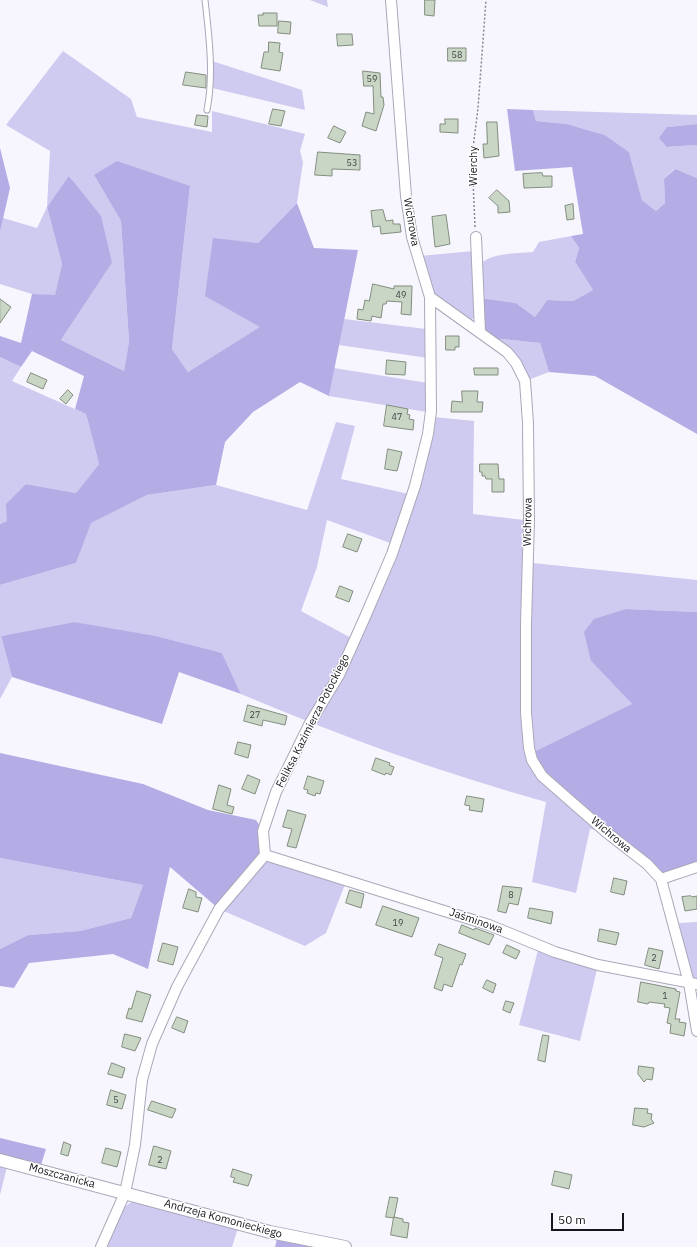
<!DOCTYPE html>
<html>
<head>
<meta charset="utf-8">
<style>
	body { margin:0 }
	#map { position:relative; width:697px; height:1247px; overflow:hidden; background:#f7f6fe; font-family:"IBM Plex Sans",sans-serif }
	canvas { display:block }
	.scale { position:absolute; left:551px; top:1213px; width:73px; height:18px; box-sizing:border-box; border:2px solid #15151b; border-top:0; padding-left:5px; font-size:12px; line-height:14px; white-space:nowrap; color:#15151b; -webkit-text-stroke:3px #fff; paint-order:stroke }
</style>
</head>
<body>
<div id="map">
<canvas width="697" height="1247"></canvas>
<div class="scale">50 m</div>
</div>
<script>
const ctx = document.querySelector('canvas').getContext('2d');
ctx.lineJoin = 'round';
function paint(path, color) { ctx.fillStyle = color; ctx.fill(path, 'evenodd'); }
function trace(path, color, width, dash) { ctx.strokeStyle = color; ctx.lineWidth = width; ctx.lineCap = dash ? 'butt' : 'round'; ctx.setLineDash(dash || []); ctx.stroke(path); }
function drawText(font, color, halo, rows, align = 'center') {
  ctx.font = font + ' "IBM Plex Sans",sans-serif'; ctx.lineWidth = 3; ctx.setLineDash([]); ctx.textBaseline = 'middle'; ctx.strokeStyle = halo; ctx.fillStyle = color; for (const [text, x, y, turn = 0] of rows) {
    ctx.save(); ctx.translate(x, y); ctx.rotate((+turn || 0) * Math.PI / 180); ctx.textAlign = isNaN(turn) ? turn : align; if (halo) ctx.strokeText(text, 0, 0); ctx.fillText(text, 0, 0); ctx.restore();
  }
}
paint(new Path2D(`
	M 310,0 L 327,0 L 328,7 Z
	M 63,51 L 131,99 L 137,117 L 212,132 L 212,111 L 305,134 L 300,151 L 303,162 L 297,203 L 258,243 L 213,239 L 261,327 L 188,372 L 172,349 L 190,186 L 94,175 L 121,221 L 129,343 L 124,371 L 61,340 L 112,263 L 70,176 L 47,207 L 62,264 L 55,296 L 32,294 L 0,284 L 0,232 L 3,218 L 37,228 L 47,207 L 50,151 L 6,125 Z
	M 212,61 L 302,90 L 305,110 L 212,88 Z
	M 533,110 L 697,115 L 697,124 L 667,127 L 667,147 L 697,145 L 697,178 L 674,169 L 664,179 L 665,203 L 656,211 L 642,200 L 629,152 L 605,135 L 567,124 L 536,121 Z
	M 571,236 L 579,248 L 575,262 L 593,290 L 573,301 L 547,300 L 535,317 L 516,303 L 481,298 L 479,266 C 489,252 517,254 533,252 L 539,242 Z
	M 473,251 L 475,312 L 474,318 L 470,321 L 433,293 L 420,256 Z
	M 344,319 L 426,329 L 428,358 L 339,345 Z
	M 502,339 L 540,343 L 549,372 L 528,380 L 496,341 Z
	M 0,357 L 21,367 L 12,381 L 86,414 L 99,464 L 76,493 L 26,484 L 7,521 L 0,524 Z
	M 334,368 L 428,383 L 427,412 L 329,396 Z
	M 434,417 L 474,421 L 473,514 L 524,520 L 523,562 L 697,580 L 697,612 L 626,609 L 591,661 L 632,704 L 606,832 L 590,829 L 576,893 L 532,882 L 546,802 C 442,773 340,736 241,694 L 222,653 L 74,622 L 1,636 L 12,677 L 0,699 L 0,585 L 76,563 L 90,523 L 147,495 L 216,485 L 307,510 L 336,422 L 355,426 L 341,479 L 409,494 L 393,544 L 327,520 L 317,567 L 301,611 L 357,641 L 397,557 L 419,490 L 432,437 Z
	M 265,855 L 346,882 L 326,933 L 305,946 L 219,909 Z
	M 0,858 L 143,885 L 131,918 L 80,931 L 28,935 L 0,949 Z
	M 697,922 L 697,981 L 692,980 L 679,923 Z
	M 538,950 L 598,965 L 580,1041 L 519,1025 Z
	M 0,1165 L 7,1167 L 0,1195 Z
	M 135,1201 L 238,1228 L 232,1247 L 106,1247 C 111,1235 120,1203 135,1201 Z`), '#cecaf0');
paint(new Path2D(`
	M 507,109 L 533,110 L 536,121 L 567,124 L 605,135 L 629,152 L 642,200 L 656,211 L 665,203 L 664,179 L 675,169 L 697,178 L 697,434 L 595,376 L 549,372 L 540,343 L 502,339 L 492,341 L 480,332 L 481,298 L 516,303 L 535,317 L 547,300 L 573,301 L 593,290 L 575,262 L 579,248 L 571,236 L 583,234 L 572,167 L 515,171 Z
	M 697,124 L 697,145 L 667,147 L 659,138 L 667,127 Z
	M 0,148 L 10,188 L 0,232 Z
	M 117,161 L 190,186 L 172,349 L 188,372 L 260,327 L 205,296 L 213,238 L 258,243 L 297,203 L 314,248 L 358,250 L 329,396 L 300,382 L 253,412 L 225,442 L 216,485 L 147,495 L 91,523 L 76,563 L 0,585 L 0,524 L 7,521 L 6,504 L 26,484 L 76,493 L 99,464 L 86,414 L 75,409 L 84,376 L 32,351 L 21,367 L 0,357 L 0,336 L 21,343 L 32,294 L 55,295 L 62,264 L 47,207 L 69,176 L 101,216 L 112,263 L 61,340 L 124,371 L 129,342 L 121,221 L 94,175 Z
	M 626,609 L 697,612 L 697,867 L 661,879 L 542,776 L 534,752 L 632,704 L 591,661 L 584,632 L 594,619 Z
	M 74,622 L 155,636 L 222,653 L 241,694 L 179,672 L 162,724 L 12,677 L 1,636 Z
	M 0,753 L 143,784 L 208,810 L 256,820 L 263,831 L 265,855 L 219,909 L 170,867 L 148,969 L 113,954 L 29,963 L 14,988 L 0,986 L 0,949 L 28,935 L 80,931 L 131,918 L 143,885 L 0,858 Z
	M 0,1138 L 46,1149 L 40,1168 L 0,1158 Z
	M 277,1239 L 316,1247 L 275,1247 Z`), '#b4ade5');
const building = new Path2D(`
	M 425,0 L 435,0 L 434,16 L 425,15 Z
	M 263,13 L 277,13 L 277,26 L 259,26 L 258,15 L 263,15 Z
	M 279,21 L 291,22 L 290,34 L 278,33 Z
	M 337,34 L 352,34 L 353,45 L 338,46 Z
	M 269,42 L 280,43 L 279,52 L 283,53 L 280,71 L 261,68 L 264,52 L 268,52 Z
	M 448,48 L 466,48 L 466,61 L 448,61 Z
	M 363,71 L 380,73 L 381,97 L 383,97 L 384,105 L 376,131 L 362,126 L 366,112 L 374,114 L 373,86 L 364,86 Z
	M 186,72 L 206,75 L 206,88 L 183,85 Z
	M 273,109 L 285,111 L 281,126 L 269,124 Z
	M 197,115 L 208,116 L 207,127 L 195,125 Z
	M 445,119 L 458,119 L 458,133 L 440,132 L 440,124 L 445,124 Z
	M 487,122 L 497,122 L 499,156 L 484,158 L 483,144 L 487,144 Z
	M 334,126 L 346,132 L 340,143 L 328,138 Z
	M 318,152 L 360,155 L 360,170 L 332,169 L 332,176 L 315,175 Z
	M 542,173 L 543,176 L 552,176 L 552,187 L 524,188 L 523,174 Z
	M 497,190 L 509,201 L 510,212 L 498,213 L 498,206 L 489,198 Z
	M 573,204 L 574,219 L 567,220 L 565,206 Z
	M 383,210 L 386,221 L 393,220 L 393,224 L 400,224 L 401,232 L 381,234 L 380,226 L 373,227 L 371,211 Z
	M 446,215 L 450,244 L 435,247 L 432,217 Z
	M 373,284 L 394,289 L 394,286 L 412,286 L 411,315 L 401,314 L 402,302 L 387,301 L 386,304 L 383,304 L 381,318 L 372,316 L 371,321 L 357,319 L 358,309 L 363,310 L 365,300 L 369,301 Z
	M 0,299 L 11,307 L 0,323 Z
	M 446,336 L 459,336 L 459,347 L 455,347 L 455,350 L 446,350 Z
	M 387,360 L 406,362 L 405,375 L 386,374 Z
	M 474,368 L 498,368 L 498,375 L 475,375 Z
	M 31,373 L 47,380 L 43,389 L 27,382 Z
	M 68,390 L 73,395 L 66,404 L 60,399 Z
	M 462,391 L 478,391 L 477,402 L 483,402 L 482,412 L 451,412 L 452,401 L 462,402 Z
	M 387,405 L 408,409 L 407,414 L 410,415 L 409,419 L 414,420 L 413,430 L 384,426 Z
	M 388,449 L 402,452 L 397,471 L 385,469 Z
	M 480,464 L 498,464 L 499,479 L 504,479 L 504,492 L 492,492 L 492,479 L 486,479 L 485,476 L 482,476 L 482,472 L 480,472 Z
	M 348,534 L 362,539 L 357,552 L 343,547 Z
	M 340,586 L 353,591 L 349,602 L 336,597 Z
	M 248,705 L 287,716 L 285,725 L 263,720 L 262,726 L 244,721 Z
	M 238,742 L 251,745 L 248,758 L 235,754 Z
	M 376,758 L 390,763 L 389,765 L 394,767 L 391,775 L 386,773 L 385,775 L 372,770 Z
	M 248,775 L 260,780 L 255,794 L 242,789 Z
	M 308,776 L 324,781 L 320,794 L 316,793 L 315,796 L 307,793 L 308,790 L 304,789 Z
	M 219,785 L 231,789 L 227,805 L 234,807 L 232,814 L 213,809 Z
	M 467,796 L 484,799 L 482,812 L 469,810 L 470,806 L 465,805 Z
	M 288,810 L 306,815 L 296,848 L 287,846 L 292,829 L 283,827 Z
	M 614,878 L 627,881 L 624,895 L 611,892 Z
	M 503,886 L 522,888 L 518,905 L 509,903 L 506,913 L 498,911 Z
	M 189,889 L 196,892 L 196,897 L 202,898 L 198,912 L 183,908 Z
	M 350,890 L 364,894 L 361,908 L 346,903 Z
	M 691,896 L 692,897 L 697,896 L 697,909 L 685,911 L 682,897 Z
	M 383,906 L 419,918 L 412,937 L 376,925 Z
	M 530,908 L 553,912 L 551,924 L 528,918 Z
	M 462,925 L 474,930 L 475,928 L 494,935 L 489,945 L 459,933 Z
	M 600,929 L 619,933 L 616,945 L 598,941 Z
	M 163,943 L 178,947 L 173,965 L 158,961 Z
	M 439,944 L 466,954 L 462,965 L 460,964 L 452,987 L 444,984 L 442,991 L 434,988 L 443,958 L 435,955 Z
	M 507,945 L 520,951 L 516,959 L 503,953 Z
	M 649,948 L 663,951 L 659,969 L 645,965 Z
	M 487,980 L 496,984 L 493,993 L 483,988 Z
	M 641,982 L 676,989 L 676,991 L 680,992 L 675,1019 L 680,1019 L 679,1022 L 686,1023 L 684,1036 L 670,1033 L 671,1024 L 667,1023 L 670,1008 L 664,1007 L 665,1004 L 649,1002 L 648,1004 L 638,1002 Z
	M 137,991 L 151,995 L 142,1022 L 126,1018 L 129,1008 L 131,1009 Z
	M 506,1001 L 514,1003 L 510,1013 L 503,1010 Z
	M 177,1017 L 188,1021 L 184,1033 L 172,1028 Z
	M 125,1034 L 141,1038 L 135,1051 L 122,1047 Z
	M 543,1035 L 549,1036 L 545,1062 L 538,1060 Z
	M 112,1063 L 125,1068 L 122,1078 L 108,1074 Z
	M 639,1066 L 654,1068 L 652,1080 L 647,1079 L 644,1082 L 638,1074 Z
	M 111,1090 L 126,1095 L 122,1109 L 107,1105 Z
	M 152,1101 L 176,1109 L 172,1118 L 148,1110 Z
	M 635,1108 L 648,1109 L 647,1113 L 652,1114 L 651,1119 L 654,1123 L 644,1127 L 633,1125 Z
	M 64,1142 L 71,1145 L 68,1156 L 61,1154 Z
	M 154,1146 L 171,1151 L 166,1169 L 149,1165 Z
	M 106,1148 L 121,1152 L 117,1167 L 102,1163 Z
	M 233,1169 L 252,1175 L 248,1186 L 233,1182 L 235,1178 L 231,1177 Z
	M 555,1171 L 572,1175 L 569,1189 L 552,1185 Z
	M 390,1197 L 398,1198 L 394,1218 L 386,1217 Z
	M 394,1217 L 403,1219 L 403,1222 L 409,1223 L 407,1238 L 391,1235 Z`);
paint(building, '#c9d5c5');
trace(building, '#828d7e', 1);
const service = new Path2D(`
	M 205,0 C 209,35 214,75 207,110`);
const minor = new Path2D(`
	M 391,0 L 406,196 L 412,237 L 430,297 L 507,352 L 516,363 L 525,381 L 528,423 L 529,520 L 526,624 L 526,713 L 529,748 L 532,760 L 542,776 L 606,832 L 647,864 L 661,879 L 689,983 L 697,1031
	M 476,237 L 480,332
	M 265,855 L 489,925 L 555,952 L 598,965 L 697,984
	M 661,879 L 697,867
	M 101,1247 L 125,1193 L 135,1145 L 142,1080 L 152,1044 L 177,987 L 219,909 L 265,855 L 263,831 L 276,792 L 310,723 L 339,675 L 365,617 L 392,554 L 415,486 L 428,434 L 431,411 L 430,297`);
const tertiary = new Path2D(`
	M 0,1160 L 270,1232 L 345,1247`);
trace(service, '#a9a8ba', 7);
trace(minor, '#a9a8ba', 12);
trace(tertiary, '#a9a8ba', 14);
trace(new Path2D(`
	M 475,227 L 472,156 L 478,108 L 486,0`), '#88888f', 1.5, [2, 2]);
trace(service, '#fff', 5);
trace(minor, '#fff', 10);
trace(tertiary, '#fff', 12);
drawText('9px', '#424546', null, [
	["58",457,55],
	["59",372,79],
	["53",352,163],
	["49",401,295],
	["47",397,417],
	["27",255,715],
	["8",511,895],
	["19",398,923],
	["2",654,958],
	["1",665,996],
	["5",116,1100],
	["2",160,1160]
]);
drawText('11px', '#15151b', '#fff', [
	["Wierchy",474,166,-90],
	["Wichrowa",411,222,80],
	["Wichrowa",528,522,-89],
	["Feliksa Kazimierza Potockiego",313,721,-63],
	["Wichrowa",611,835,40],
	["Jaśminowa",476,921,19],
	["Moszczanicka",62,1176,15],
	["Andrzeja Komonieckiego",223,1219,15]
]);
</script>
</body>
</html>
